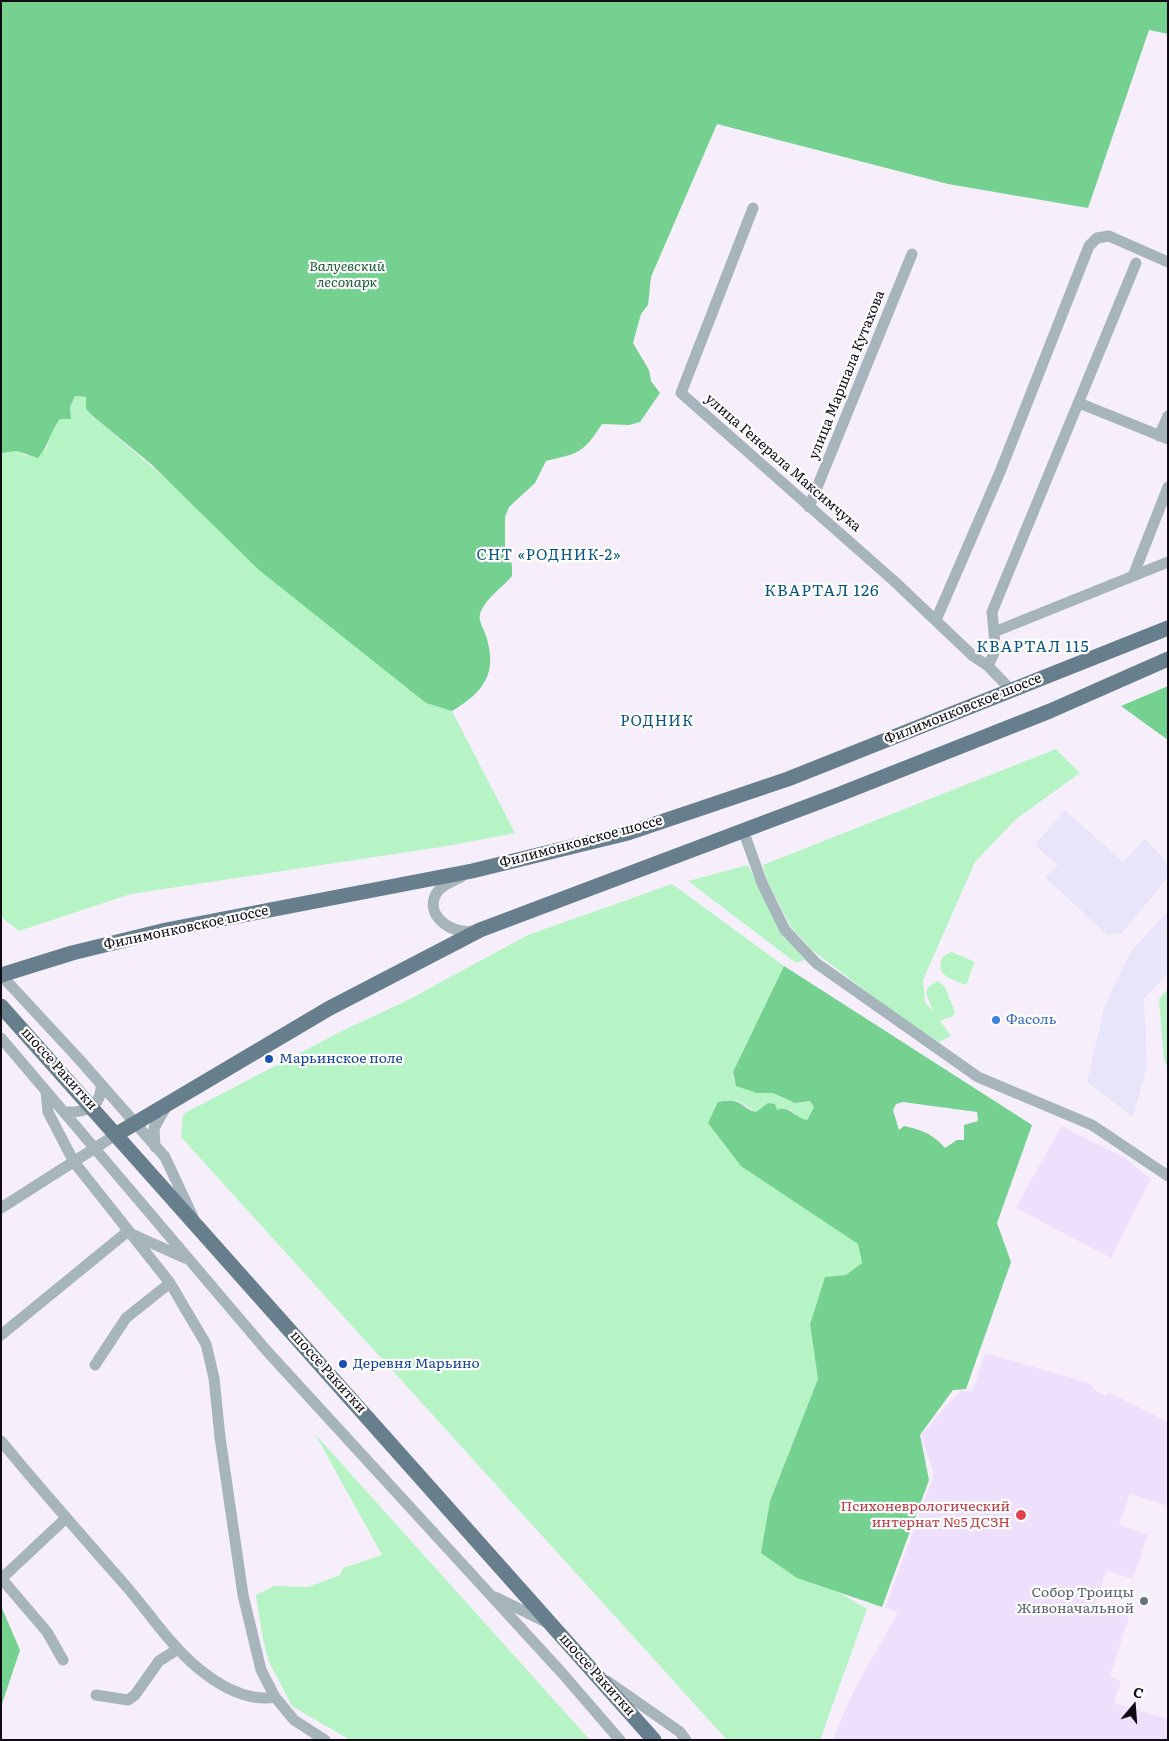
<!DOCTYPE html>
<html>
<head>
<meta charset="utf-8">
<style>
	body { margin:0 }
	#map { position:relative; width:1169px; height:1741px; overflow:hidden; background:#f6effb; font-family:Literata,serif }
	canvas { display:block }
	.frame { position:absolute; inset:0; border:2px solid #100b15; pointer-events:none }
	.north { position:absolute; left:1109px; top:1681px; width:50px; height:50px; -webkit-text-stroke:4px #fff; paint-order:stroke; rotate:18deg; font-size:14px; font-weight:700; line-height:20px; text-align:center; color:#100b15 }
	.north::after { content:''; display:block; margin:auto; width:18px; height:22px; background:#100b15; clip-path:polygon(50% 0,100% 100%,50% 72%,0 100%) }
</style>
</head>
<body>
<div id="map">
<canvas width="1169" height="1741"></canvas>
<div class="frame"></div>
<div class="north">С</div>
</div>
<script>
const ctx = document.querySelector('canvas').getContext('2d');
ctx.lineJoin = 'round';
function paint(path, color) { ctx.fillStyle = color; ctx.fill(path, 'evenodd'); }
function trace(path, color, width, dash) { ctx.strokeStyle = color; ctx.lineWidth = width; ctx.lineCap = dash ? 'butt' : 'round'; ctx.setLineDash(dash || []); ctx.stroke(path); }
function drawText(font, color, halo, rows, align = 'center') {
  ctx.font = font + ' Literata,serif'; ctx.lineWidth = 4.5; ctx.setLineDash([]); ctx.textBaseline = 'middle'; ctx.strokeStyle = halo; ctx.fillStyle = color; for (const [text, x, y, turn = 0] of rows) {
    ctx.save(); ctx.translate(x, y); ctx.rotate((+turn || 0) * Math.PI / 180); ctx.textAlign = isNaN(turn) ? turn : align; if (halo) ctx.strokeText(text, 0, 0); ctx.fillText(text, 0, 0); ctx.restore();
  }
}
paint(new Path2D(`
	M 1065,810 L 1123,862 L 1145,839 L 1168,863 L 1168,877 L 1122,933 L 1107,935 L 1045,877 L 1058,866 L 1035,845 Z
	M 1168,911 L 1168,973 L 1144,999 L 1147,1066 L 1133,1117 L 1087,1082 L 1105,1004 L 1131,951 Z`), '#e8e5fb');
paint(new Path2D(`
	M 1061,1126 L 1123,1157 L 1151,1179 L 1111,1258 L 1016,1208 Z
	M 985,1353 L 1089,1383 L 1096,1391 L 1106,1396 L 1108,1392 L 1168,1422 L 1168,1506 L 1130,1494 L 1119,1525 L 1148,1534 L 1133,1579 L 1106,1571 L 1095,1606 L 1129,1617 L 1110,1676 L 1121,1681 L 1114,1703 L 1168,1719 L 1168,1740 L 833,1740 L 852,1694 L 898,1612 L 885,1608 L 934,1474 L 921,1435 L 961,1390 L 969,1392 L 973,1390 Z`), '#eedffc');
paint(new Path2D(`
	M 75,396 L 86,397 L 94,417 L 426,703 L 452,711 L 515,833 L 447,846 L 131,894 L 19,931 L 1,917 L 1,453 L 17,451 L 27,456 L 46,449 L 53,428 L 60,419 L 71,418 L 70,407 Z
	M 1056,749 L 1080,773 L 1016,819 L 975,862 L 923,980 L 925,1002 L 933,1012 L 926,992 L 929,986 L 938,981 L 945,987 L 955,1012 L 953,1016 L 940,1021 L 951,1036 L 939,1042 L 913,1027 L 812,950 L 791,927 L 767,880 L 763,865 Z
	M 748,865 L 784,937 L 805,960 L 796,963 L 688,881 Z
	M 672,884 L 784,966 L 733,1072 L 733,1079 L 757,1093 L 773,1093 L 795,1103 L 810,1101 L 814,1107 L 807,1120 L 800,1119 L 790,1109 L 756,1112 L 739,1101 L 725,1100 L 806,1207 L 858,1244 L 862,1264 L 846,1275 L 825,1277 L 810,1324 L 818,1379 L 770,1501 L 797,1578 L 838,1592 L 867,1609 L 820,1740 L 727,1740 L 181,1137 L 183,1114 L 340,1032 L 406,1001 L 528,935 Z
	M 952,952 L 975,962 L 966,985 L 947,977 L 941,971 C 940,960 941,956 952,952 Z
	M 1168,989 L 1168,1069 L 1164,1059 L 1159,999 Z
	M 315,1434 L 590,1740 L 350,1740 L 292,1706 L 269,1662 L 263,1640 L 256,1595 L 274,1586 L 308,1587 L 340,1575 L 343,1568 L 382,1555 Z`), '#b6f4c6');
paint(new Path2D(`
	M 1,1 L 1168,1 L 1168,34 L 1149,30 L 1088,208 L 948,184 L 717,124 L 651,277 L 648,305 L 641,314 L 633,343 L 649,370 L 651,381 L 660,393 L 640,422 L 629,425 L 602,424 C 583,453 580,453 546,461 L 535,483 L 509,507 L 505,517 L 505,554 L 512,564 L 512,576 C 503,587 487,597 481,611 C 477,621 483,626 486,636 C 498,673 484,692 452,711 L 426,703 L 259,570 L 151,464 L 94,417 L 86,409 L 86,397 L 75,396 L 70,407 L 71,419 L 60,419 C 50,431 49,446 38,458 L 17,451 L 1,453 Z
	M 1168,686 L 1168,740 L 1121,706 Z
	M 784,966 L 1032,1125 L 997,1223 L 1011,1262 L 966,1389 L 953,1390 L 920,1435 L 929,1480 L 882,1607 L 797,1578 L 761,1553 L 770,1501 L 818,1379 L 810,1324 L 825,1277 L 846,1275 L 862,1263 L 858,1244 L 741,1166 L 708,1123 L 718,1102 C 743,1097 739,1107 756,1112 L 768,1103 L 775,1104 L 777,1110 C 790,1105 794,1118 807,1120 L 814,1107 L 810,1101 L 795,1103 L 773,1093 L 757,1093 L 736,1086 L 733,1072 ZM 903,1102 L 977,1112 L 978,1121 L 964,1125 L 964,1140 L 957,1140 L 945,1148 C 933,1134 922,1130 904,1126 L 899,1130 L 893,1110 L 896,1104 Z
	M 1,1606 L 20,1650 L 1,1707 Z`), '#74d190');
trace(new Path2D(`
	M 753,208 L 681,393 L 894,581 L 973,656 L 988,666 L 1011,690
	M 1079,403 L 1168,439
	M 1159,436 L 1168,416
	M 809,507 L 912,254
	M 1133,576 L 1168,487
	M 936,620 L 1000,472 L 1089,246 L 1097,238 L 1109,236 L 1168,262
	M 994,632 L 992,612 L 1136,263
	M 988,666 L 995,651 L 994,632 L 1168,562
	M 743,830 L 762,883 L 785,930 L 816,963 L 978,1077 L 1092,1125 L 1168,1176
	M 461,877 C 453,881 444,884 438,891 C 422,913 450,935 473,931
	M 1,975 L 78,1058 L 165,1157 L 193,1217
	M 1,1038 L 266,1350 L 562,1673 L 620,1740
	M 46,1091 L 48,1112 L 74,1162 L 170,1283 L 206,1344 L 214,1378 L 220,1437 L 243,1595 L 261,1670 L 275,1697 L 294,1720 L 325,1740
	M 64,1112 C 83,1113 102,1108 101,1085
	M 155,1147 L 154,1128 L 166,1107
	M 1,1208 L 117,1134
	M 1,1335 L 127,1232 L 185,1258
	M 95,1365 L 126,1318 L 170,1283
	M 1,1441 C 42,1491 84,1538 126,1586 C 150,1614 170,1645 199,1669 C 220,1686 247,1702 275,1697
	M 1,1578 L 47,1632 L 63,1660
	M 1,1579 L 65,1519
	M 495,1597 L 546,1622
	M 607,1681 L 680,1732 L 686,1740
	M 96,1695 L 128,1700 L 135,1695 L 159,1661 L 178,1649`), '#a6b4bc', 11);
trace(new Path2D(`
	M 1,975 L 72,953 L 166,930 L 472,871 L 628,833 L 788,779 L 1168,628
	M 1,1006 L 654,1740
	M 117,1134 L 328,1009 L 480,930 L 835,796 L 1050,711 L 1168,659`), '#677f8d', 15);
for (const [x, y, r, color] of [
	[996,1020,5,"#3f7fe0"],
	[269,1059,5,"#1a4fb4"],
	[343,1364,5,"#1a4fb4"],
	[1021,1515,6,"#e0444e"],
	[1144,1601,5,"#6b7280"]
]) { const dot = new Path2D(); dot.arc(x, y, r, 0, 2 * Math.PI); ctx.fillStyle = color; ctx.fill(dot); trace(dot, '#fff', 2); }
drawText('italic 14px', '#195c33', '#fff', [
	["Валуевский",347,267],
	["лесопарк",347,283]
]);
drawText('14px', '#100b15', '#fff', [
	["улица Маршала Кутахова",847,375,-68],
	["улица Генерала Максимчука",783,463,41],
	["Филимонковское шоссе",963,709,-22],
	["Филимонковское шоссе",581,842,-15],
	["Филимонковское шоссе",186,928,-12],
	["шоссе Ракитки",59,1069,48],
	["шоссе Ракитки",328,1372,48],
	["шоссе Ракитки",597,1675,48]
]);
drawText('14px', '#366cbe', '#fff', [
	["Фасоль",1006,1020]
], 'left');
drawText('14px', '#164399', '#fff', [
	["Марьинское поле",279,1059],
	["Деревня Марьино",353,1364]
], 'left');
drawText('14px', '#be3a42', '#fff', [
	["Психоневрологический",1010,1507],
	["интернат №5 ДСЗН",1010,1523]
], 'right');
drawText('14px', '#5b616d', '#fff', [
	["Собор Троицы",1134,1593],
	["Живоначальной",1134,1609]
], 'right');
ctx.letterSpacing = '1px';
drawText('15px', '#0a5683', '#fff', [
	["СНТ «РОДНИК-2»",549,556],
	["РОДНИК",657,722]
]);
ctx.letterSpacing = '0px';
ctx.letterSpacing = '1px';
drawText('16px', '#0a5683', '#fff', [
	["КВАРТАЛ 126",822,591],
	["КВАРТАЛ 115",1033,647]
]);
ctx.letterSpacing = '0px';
</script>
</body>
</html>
